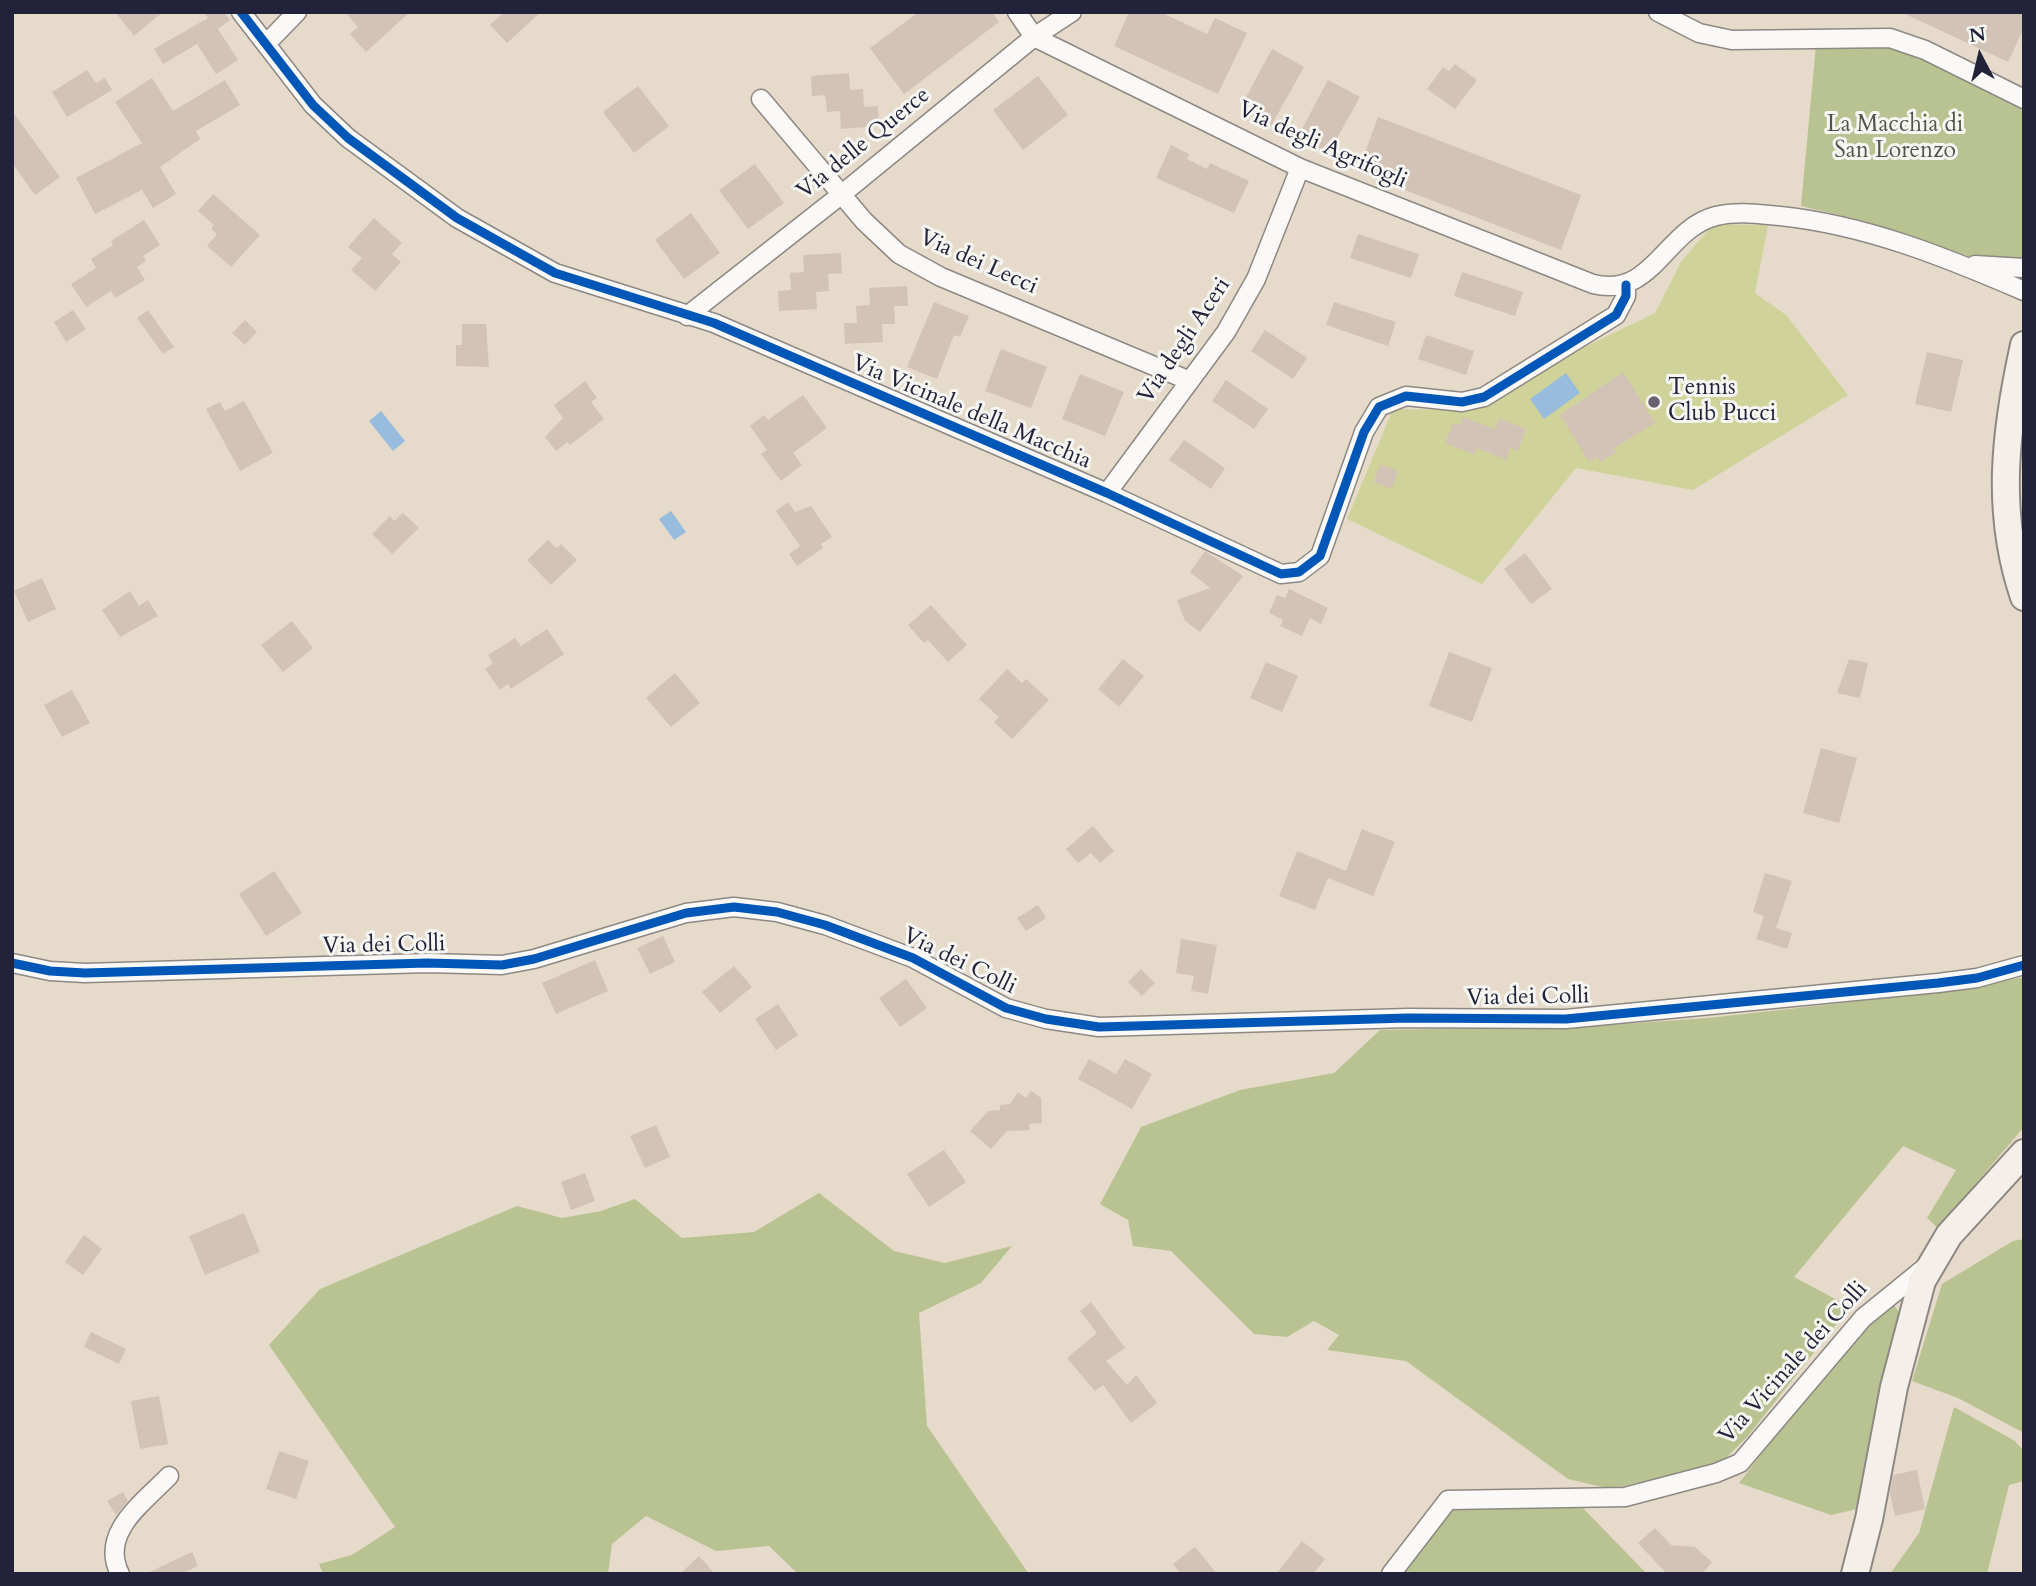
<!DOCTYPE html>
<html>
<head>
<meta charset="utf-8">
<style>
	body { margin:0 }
	#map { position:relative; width:2036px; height:1586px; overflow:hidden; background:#e6daca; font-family:Cardo,serif }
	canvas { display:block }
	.frame { position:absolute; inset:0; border:14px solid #22223b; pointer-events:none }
	.north { position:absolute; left:1945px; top:21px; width:70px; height:70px; -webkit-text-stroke:5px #f6f6f2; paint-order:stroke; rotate:353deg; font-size:19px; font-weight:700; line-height:28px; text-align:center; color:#22223b }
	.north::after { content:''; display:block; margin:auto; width:24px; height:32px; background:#22223b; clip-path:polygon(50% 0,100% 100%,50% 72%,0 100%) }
</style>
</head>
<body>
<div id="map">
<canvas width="2036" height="1586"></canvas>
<div class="frame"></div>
<div class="north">N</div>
</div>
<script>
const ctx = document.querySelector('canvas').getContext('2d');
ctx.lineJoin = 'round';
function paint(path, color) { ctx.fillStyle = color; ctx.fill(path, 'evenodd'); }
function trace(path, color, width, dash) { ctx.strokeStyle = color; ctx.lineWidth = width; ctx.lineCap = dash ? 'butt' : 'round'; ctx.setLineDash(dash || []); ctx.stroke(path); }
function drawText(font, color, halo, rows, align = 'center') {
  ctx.font = font + ' Cardo,serif'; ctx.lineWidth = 6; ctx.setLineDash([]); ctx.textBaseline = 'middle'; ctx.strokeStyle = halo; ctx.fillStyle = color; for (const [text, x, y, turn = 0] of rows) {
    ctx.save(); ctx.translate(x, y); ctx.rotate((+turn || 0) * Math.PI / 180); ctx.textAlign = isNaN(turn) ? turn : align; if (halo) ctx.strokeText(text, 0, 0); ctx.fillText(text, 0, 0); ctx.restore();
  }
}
paint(new Path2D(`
	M 1713,224 L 1768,225 L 1755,293 L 1786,315 L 1848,395 L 1693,490 L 1576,468 L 1482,584 L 1347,519 L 1393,409 L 1455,410 L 1655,313 L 1681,262 Z`), '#cfd399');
paint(new Path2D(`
	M 1891,44 L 1916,53 L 2024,106 L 2024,258 L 1971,257 L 1864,221 L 1801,206 L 1816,45 Z
	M 2024,977 L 2024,1127 L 1938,1228 L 1927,1218 L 1956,1170 L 1903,1146 L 1794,1277 L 1850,1307 L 1747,1437 L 1725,1459 L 1691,1470 L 1611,1489 L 1568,1479 L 1406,1361 L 1327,1350 L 1339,1335 L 1314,1321 L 1287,1337 L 1254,1334 L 1171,1251 L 1133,1246 L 1128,1220 L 1100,1204 L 1141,1127 L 1240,1090 L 1334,1073 L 1380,1030 L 1595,1026 L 1708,1018 L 1949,991 Z
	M 819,1193 L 894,1251 L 945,1263 L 1012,1246 L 981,1283 L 919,1313 L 927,1426 L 1029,1574 L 798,1574 L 769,1546 L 716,1551 L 646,1516 L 612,1544 L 608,1574 L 323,1574 L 319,1564 L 352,1555 L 395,1527 L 269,1345 L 320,1289 L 517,1206 L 562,1218 L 601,1211 L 635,1199 L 682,1238 L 754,1232 Z
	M 2024,1239 L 2024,1433 L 1958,1398 L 1912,1381 L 1942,1284 L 2013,1241 Z
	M 1893,1304 L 1905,1320 L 1857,1509 L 1831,1515 L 1739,1483 C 1788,1421 1833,1355 1893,1304 Z
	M 1954,1407 L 2015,1441 L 2024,1451 L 2024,1481 L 2009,1485 L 1987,1574 L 1890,1574 L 1919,1533 Z
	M 1577,1502 L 1647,1574 L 1396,1574 L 1449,1504 Z`), '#b9c391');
paint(new Path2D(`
	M 1566,373 L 1580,393 L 1544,419 L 1530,399 Z
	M 381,411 L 405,441 L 393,451 L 369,421 Z
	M 671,511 L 686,532 L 674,540 L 659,519 Z`), '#98bcde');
paint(new Path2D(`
	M 115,12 L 163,12 L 134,36 Z
	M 204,12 L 224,12 L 230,20 L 218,29 L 238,60 L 216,74 L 197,44 L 163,64 L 154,49 L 208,18 Z
	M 345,12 L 410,12 L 366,52 L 350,34 L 358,27 Z
	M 504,12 L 541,12 L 507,43 L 490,25 Z
	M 919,12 L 992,12 L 999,22 L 904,94 L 870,48 Z
	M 1129,12 L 1160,12 L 1207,34 L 1215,18 L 1247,33 L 1218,94 L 1114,46 Z
	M 1901,12 L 2024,12 L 2024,28 L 2008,62 Z
	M 1272,49 L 1304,67 L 1271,126 L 1240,108 Z
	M 1455,64 L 1477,80 L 1455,109 L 1427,89 L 1443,67 L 1449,71 Z
	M 87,70 L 96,83 L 105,78 L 112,90 L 67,117 L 52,92 Z
	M 849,73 L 850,90 L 863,89 L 864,107 L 878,106 L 879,126 L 841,129 L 840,111 L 827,112 L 825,95 L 812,96 L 811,76 Z
	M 1038,76 L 1068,115 L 1023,150 L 993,110 Z
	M 152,78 L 173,111 L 225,80 L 240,105 L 196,131 L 200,139 L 160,167 L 176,194 L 153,208 L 142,190 L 95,214 L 76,178 L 142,143 L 115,102 Z
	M 1328,80 L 1360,97 L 1327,156 L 1296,140 Z
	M 638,86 L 669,126 L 634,153 L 603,112 Z
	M 12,111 L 60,177 L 35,195 L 12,163 Z
	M 1378,117 L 1581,195 L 1561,250 L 1358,172 Z
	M 1171,145 L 1189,154 L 1187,159 L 1207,169 L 1210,163 L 1249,181 L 1234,213 L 1156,178 Z
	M 755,164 L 784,203 L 748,229 L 719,190 Z
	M 213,194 L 260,235 L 231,267 L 207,246 L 217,234 L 211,229 L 214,225 L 198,211 Z
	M 691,213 L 720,253 L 684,279 L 655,240 Z
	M 374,218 L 402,243 L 392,254 L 401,262 L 375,291 L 351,270 L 362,258 L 348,247 Z
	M 144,220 L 160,245 L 143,256 L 146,261 L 137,267 L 145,280 L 115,298 L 111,291 L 86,307 L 71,284 L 96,268 L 91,259 L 113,245 L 111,241 Z
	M 1358,234 L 1419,254 L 1411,278 L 1350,258 Z
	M 841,253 L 842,273 L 828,274 L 829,291 L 816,292 L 817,309 L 779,311 L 778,291 L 791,290 L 790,273 L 804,272 L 803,255 Z
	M 1462,272 L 1523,292 L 1515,316 L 1454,296 Z
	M 907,286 L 908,306 L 894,306 L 895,324 L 882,324 L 883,342 L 845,344 L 844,323 L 857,323 L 856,306 L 870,305 L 869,288 Z
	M 934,302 L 969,316 L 960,337 L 954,335 L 937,379 L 907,367 Z
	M 1334,302 L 1396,322 L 1388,346 L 1326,325 Z
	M 73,310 L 86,329 L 66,342 L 54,322 Z
	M 148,310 L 174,347 L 163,354 L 137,318 Z
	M 245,320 L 257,332 L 245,345 L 232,333 Z
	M 462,324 L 486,324 L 489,367 L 456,366 L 456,345 L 462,345 Z
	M 1265,330 L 1307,358 L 1293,379 L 1251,351 Z
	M 1426,335 L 1474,351 L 1466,375 L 1418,359 Z
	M 1001,349 L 1047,367 L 1031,408 L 985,391 Z
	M 1927,352 L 1963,360 L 1951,412 L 1915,404 Z
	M 1623,372 L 1655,423 L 1614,448 L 1617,452 L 1600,462 L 1597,457 L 1589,462 L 1560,415 Z
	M 1080,374 L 1124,392 L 1105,436 L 1062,419 Z
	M 1226,380 L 1268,409 L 1254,429 L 1212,401 Z
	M 585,381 L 597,398 L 591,402 L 604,419 L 570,445 L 567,442 L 556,451 L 545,437 L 563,418 L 554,405 Z
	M 803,395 L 827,428 L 793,453 L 802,465 L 781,481 L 761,454 L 767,450 L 750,426 L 764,415 L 768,420 Z
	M 244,401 L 273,453 L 240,471 L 206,409 L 220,402 L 225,411 Z
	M 1463,417 L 1495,429 L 1499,418 L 1526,429 L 1518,451 L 1510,448 L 1506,460 L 1477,448 L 1475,455 L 1445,443 L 1453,423 L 1460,425 Z
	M 1184,440 L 1225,468 L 1211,489 L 1169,460 Z
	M 1380,464 L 1398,471 L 1392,489 L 1374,482 Z
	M 788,502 L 795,512 L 811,506 L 832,537 L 821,544 L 823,548 L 797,566 L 789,554 L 800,546 L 776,511 Z
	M 403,513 L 419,528 L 392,554 L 372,534 L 390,516 L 394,521 Z
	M 548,540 L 556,548 L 561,544 L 577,560 L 551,585 L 527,560 Z
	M 1205,551 L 1243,576 L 1200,632 L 1185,621 L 1177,600 L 1210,588 L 1190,572 Z
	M 1525,553 L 1552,589 L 1531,604 L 1504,569 Z
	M 42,578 L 56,609 L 28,622 L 14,591 Z
	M 1289,589 L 1328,608 L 1321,624 L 1310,618 L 1302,636 L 1280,626 L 1283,620 L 1269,613 L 1277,595 L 1285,598 Z
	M 130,591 L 139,606 L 148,600 L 158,616 L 120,637 L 102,610 Z
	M 931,605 L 967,645 L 948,662 L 928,640 L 924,643 L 908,625 Z
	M 292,621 L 313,648 L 283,672 L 261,645 Z
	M 547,629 L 564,654 L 511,689 L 508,684 L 500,690 L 485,669 L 493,663 L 488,655 L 515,638 L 521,646 Z
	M 1449,652 L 1492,668 L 1472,722 L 1429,706 Z
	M 1123,659 L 1144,676 L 1119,707 L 1098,689 Z
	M 1849,659 L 1868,663 L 1860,698 L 1837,693 Z
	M 1266,662 L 1298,676 L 1282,712 L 1250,698 Z
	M 1007,669 L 1022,683 L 1026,679 L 1049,700 L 1012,739 L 994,722 L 999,717 L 979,699 Z
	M 675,673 L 700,703 L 671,727 L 646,698 Z
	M 72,690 L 90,723 L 62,737 L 44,705 Z
	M 1821,748 L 1857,758 L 1839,823 L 1803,813 Z
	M 1093,826 L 1114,851 L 1100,863 L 1091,853 L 1078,863 L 1066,849 Z
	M 1362,829 L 1395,842 L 1373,896 L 1328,878 L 1315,910 L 1279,896 L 1297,851 L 1346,871 Z
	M 274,871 L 302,913 L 266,936 L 239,894 Z
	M 1765,873 L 1792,881 L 1776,928 L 1792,933 L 1787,949 L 1756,939 L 1764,916 L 1753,912 Z
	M 1038,905 L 1046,918 L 1026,931 L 1017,918 Z
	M 663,936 L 675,962 L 650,974 L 637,948 Z
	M 1181,939 L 1217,945 L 1208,994 L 1191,991 L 1194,976 L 1176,973 Z
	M 595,960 L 608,991 L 556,1014 L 542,983 Z
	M 734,966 L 752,987 L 720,1013 L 702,992 Z
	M 1141,969 L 1155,983 L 1142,996 L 1128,982 Z
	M 906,979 L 927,1008 L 900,1027 L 879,998 Z
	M 778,1004 L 798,1035 L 776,1050 L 755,1019 Z
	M 1089,1059 L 1116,1074 L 1125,1059 L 1152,1074 L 1132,1109 L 1078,1079 Z
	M 1031,1091 L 1041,1098 L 1042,1123 L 1029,1124 L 1030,1130 L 1007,1131 L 991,1149 L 970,1131 L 988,1111 L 1000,1110 L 1000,1105 L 1010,1104 L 1018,1092 L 1026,1098 Z
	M 656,1125 L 670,1157 L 645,1168 L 630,1136 Z
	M 944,1150 L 966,1182 L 929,1207 L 907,1174 Z
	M 585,1173 L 595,1201 L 571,1210 L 561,1182 Z
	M 244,1213 L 260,1252 L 205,1275 L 189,1236 Z
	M 84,1235 L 102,1249 L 83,1275 L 65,1262 Z
	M 1091,1302 L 1125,1348 L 1106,1361 L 1127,1385 L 1136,1375 L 1157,1403 L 1131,1423 L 1103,1385 L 1095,1391 L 1067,1358 L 1097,1333 L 1080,1311 Z
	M 91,1332 L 126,1349 L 119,1364 L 84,1347 Z
	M 159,1396 L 168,1444 L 140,1449 L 131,1401 Z
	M 279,1451 L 309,1461 L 296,1499 L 266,1489 Z
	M 1917,1470 L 1925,1509 L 1895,1516 L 1890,1492 L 1893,1475 Z
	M 123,1492 L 128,1501 L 116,1515 L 107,1501 Z
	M 1655,1528 L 1671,1545 L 1695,1547 L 1712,1562 L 1702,1574 L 1667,1574 L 1638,1543 Z
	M 1302,1541 L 1325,1559 L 1313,1574 L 1276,1574 Z
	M 1195,1547 L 1217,1574 L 1181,1574 L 1173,1564 Z
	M 192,1552 L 198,1566 L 182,1574 L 145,1574 Z
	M 699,1556 L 715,1574 L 680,1574 Z`), '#d3c3b6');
const street = new Path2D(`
	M 241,12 L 313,105 L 348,138 L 457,218 L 555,273 L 714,323 L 1107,493 L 1281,574 L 1299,572 L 1320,556 L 1364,432 L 1379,407 L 1406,396 L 1462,402 L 1484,397 L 1616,315 L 1626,296 L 1626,285
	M 1017,12 L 1034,37 L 1300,168 L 1593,284 C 1653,299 1665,229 1716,216 C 1737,211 1758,214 1780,216 C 1866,225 1945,257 2024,291
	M 1658,12 L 1699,33 L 1732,40 L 1890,38 L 1925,50 L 2024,99
	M 266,44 L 297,12
	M 761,99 L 864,221 L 899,254 L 941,277 L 1190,381
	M 1975,265 L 2024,268
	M 687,316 L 842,194 L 1034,37 L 1072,12
	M 1107,493 L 1226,332 L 1256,279 L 1300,168
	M 12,963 L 50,971 L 85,973 L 427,963 L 502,965 L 534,959 L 686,913 L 734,907 L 777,912 L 825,925 L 913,958 L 1006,1008 L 1046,1019 L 1099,1027 L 1408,1018 L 1566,1019 L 1938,983 L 1977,978 L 2024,965
	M 120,1574 C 99,1533 143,1503 169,1476
	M 1391,1574 L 1448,1500 L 1625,1497 L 1716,1473 L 1740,1463 L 1863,1318 L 1927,1266`);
const secondary = new Path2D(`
	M 2024,345 C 2005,431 1995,512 2024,597
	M 1855,1574 L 1869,1519 L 1894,1387 L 1922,1281 L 1949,1235 L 2024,1153`);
trace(street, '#8d8883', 21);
trace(secondary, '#8d8883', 30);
trace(street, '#fbf9f7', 18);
trace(secondary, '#f4efe9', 26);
trace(new Path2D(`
	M 241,12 L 313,105 L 348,138 L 457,218 L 555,273 L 714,323 L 1107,493 L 1281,574 L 1299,572 L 1320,556 L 1364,432 L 1379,407 L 1406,396 L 1462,402 L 1484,397 L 1616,315 L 1626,296 L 1626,285
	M 12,963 L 50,971 L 85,973 L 427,963 L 502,965 L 534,959 L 686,913 L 734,907 L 777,912 L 825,925 L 913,958 L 1006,1008 L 1046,1019 L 1099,1027 L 1408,1018 L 1566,1019 L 1938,983 L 1977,978 L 2024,965`), '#0057b8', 9);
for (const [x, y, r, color] of [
	[1654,402,7,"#67626d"]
]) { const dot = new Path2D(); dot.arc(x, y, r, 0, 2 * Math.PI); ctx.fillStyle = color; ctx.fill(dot); trace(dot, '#f6f6f2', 2.5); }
drawText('23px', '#50564b', '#f6f6f2', [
	["La Macchia di",1895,126],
	["San Lorenzo",1895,152]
]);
drawText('23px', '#22223b', '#f6f6f2', [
	["Via delle Querce",864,144,-39],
	["Via degli Agrifogli",1322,146,24],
	["Via dei Lecci",978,263,24],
	["Via degli Aceri",1185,341,-56],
	["Via Vicinale della Macchia",971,413,23],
	["Via dei Colli",384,946,-1],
	["Via dei Colli",959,962,26],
	["Via dei Colli",1528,998,-1],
	["Via Vicinale dei Colli",1794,1363,-48]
]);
drawText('23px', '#22223b', '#f6f6f2', [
	["Tennis",1668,389],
	["Club Pucci",1668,415]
], 'left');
</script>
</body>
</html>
